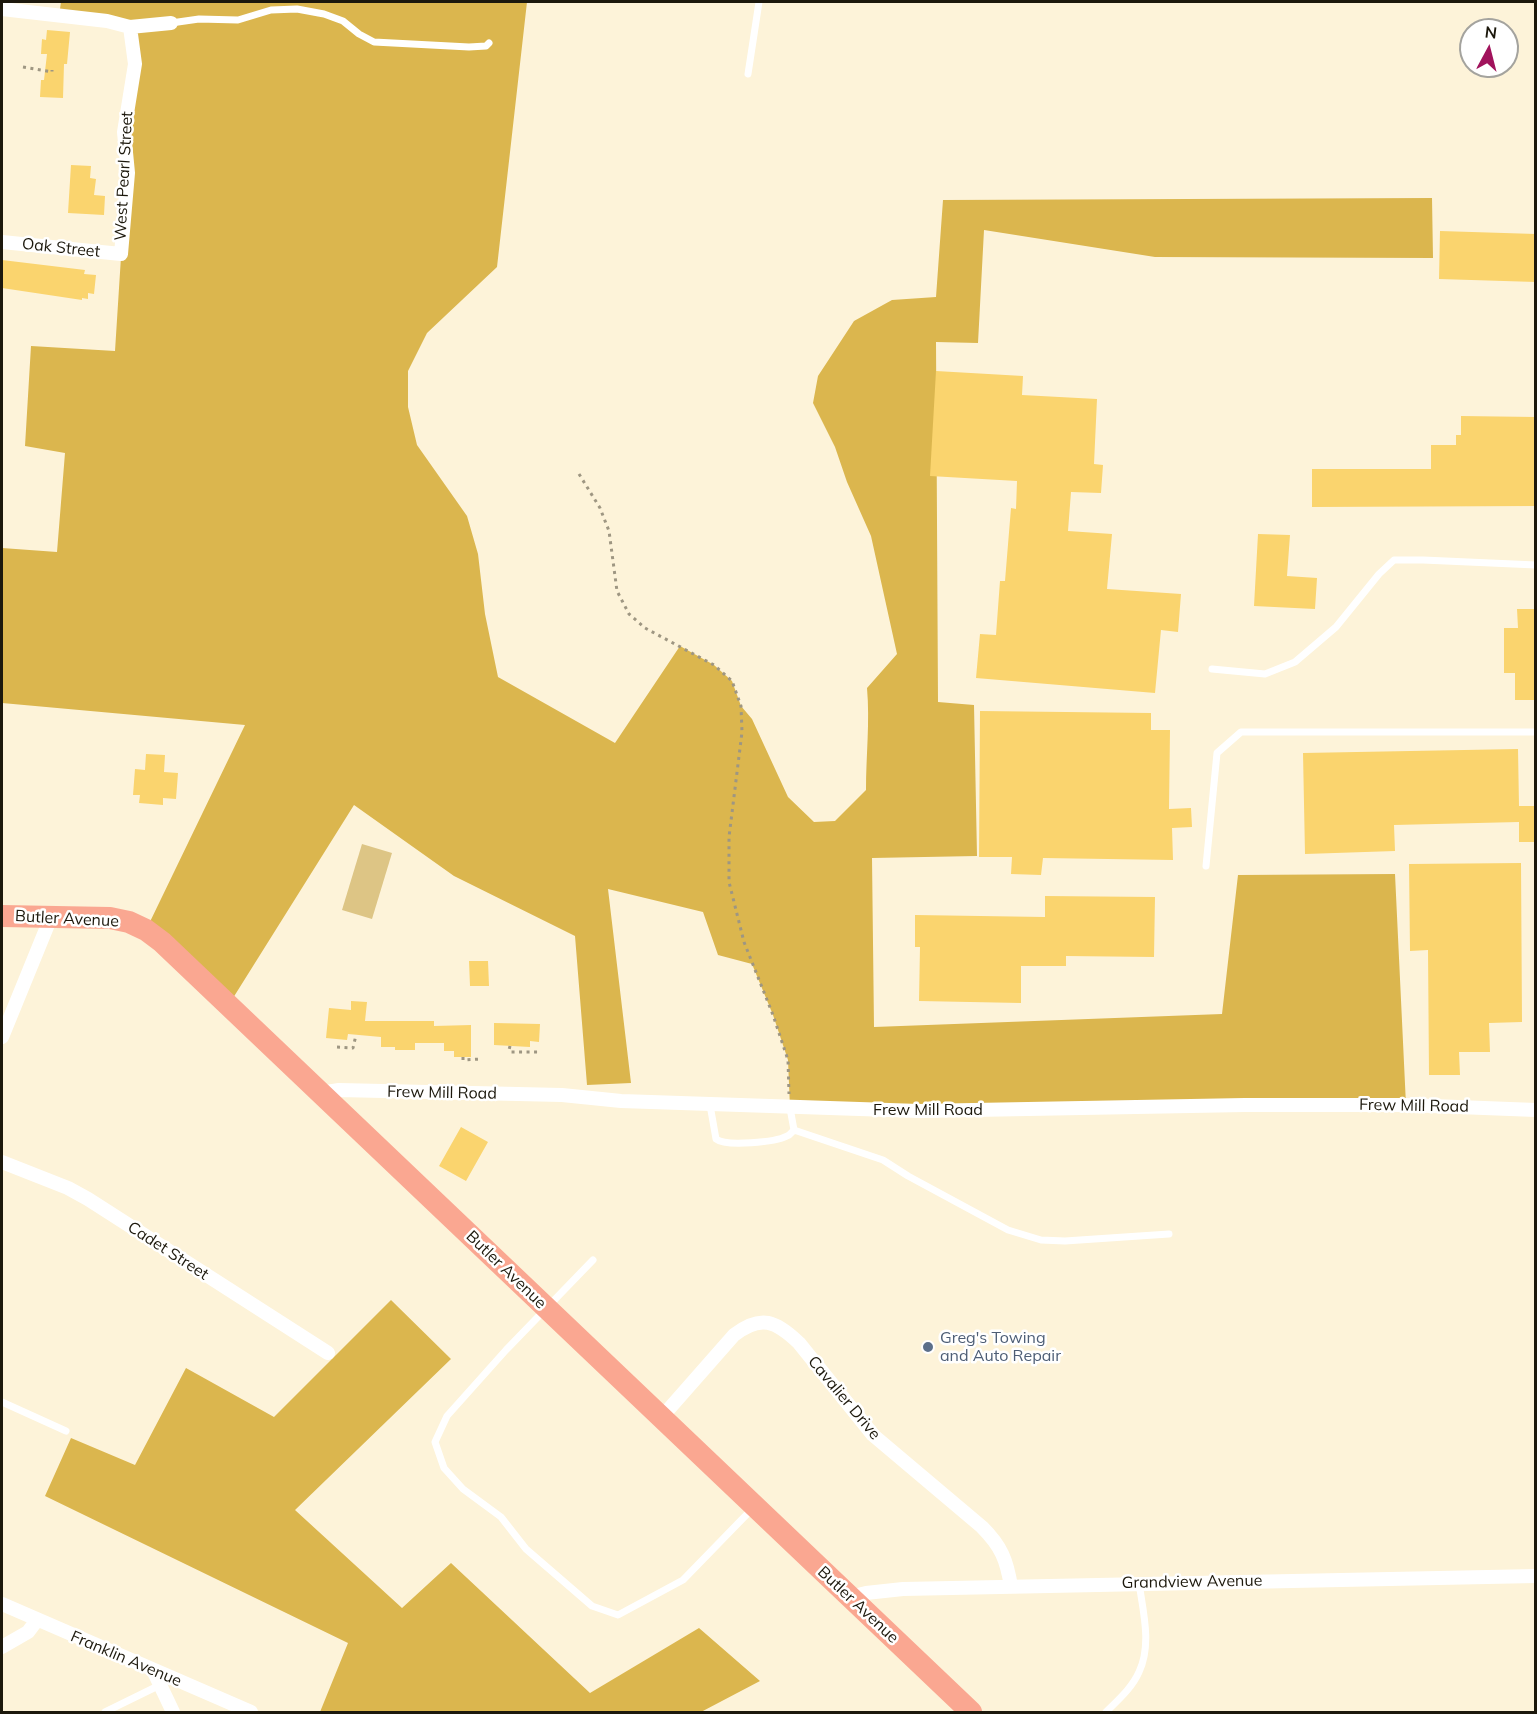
<!DOCTYPE html>
<html>
<head>
<meta charset="utf-8">
<style>
	body { margin:0 }
	#map { position:relative; width:1537px; height:1714px; overflow:hidden; background:#fdf3d9; font-family:Mulish,sans-serif }
	canvas { display:block }
	.frame { position:absolute; inset:0; border:3px solid #1c180c; pointer-events:none }
	.north { position:absolute; left:1459px; top:18px; width:60px; height:60px; box-sizing:border-box; background:#fff; border:2px solid #a4a39e; border-radius:50%; rotate:7deg; font-size:16px; font-weight:700; line-height:24px; text-align:center; color:#1c180c }
	.north::after { content:''; display:block; margin:auto; width:21px; height:27px; background:#a1135c; clip-path:polygon(50% 0,100% 100%,50% 72%,0 100%) }
</style>
</head>
<body>
<div id="map">
<canvas width="1537" height="1714"></canvas>
<div class="frame"></div>
<div class="north">N</div>
</div>
<script>
const ctx = document.querySelector('canvas').getContext('2d');
ctx.lineJoin = 'round';
function paint(path, color) { ctx.fillStyle = color; ctx.fill(path, 'evenodd'); }
function trace(path, color, width, dash) { ctx.strokeStyle = color; ctx.lineWidth = width; ctx.lineCap = dash ? 'butt' : 'round'; ctx.setLineDash(dash || []); ctx.stroke(path); }
function drawText(font, color, halo, rows, align = 'center') {
  ctx.font = font + ' Mulish,sans-serif'; ctx.lineWidth = 5; ctx.setLineDash([]); ctx.textBaseline = 'middle'; ctx.strokeStyle = halo; ctx.fillStyle = color; for (const [text, x, y, turn = 0] of rows) {
    ctx.save(); ctx.translate(x, y); ctx.rotate((+turn || 0) * Math.PI / 180); ctx.textAlign = isNaN(turn) ? turn : align; if (halo) ctx.strokeText(text, 0, 0); ctx.fillText(text, 0, 0); ctx.restore();
  }
}
paint(new Path2D(`
	M 362,844 L 392,853 L 372,919 L 342,910 Z`), '#ddc585');
paint(new Path2D(`
	M 61,2 L 527,2 L 497,267 L 427,333 L 408,371 L 408,407 L 417,445 L 467,516 L 478,554 L 485,614 L 498,677 L 615,743 L 680,646 L 714,665 L 732,681 L 741,706 L 752,719 L 788,797 L 814,822 L 835,821 L 866,790 C 866,756 870,722 867,688 L 897,654 L 871,536 L 847,482 L 835,447 L 813,403 L 818,376 L 854,321 L 892,300 L 936,297 L 943,200 L 1432,198 L 1433,258 L 1155,257 L 984,230 L 978,343 L 936,342 L 938,702 L 974,705 L 977,856 L 872,858 L 874,1027 L 1222,1014 L 1238,875 L 1395,874 L 1406,1105 L 790,1108 L 788,1060 L 773,1015 L 752,964 L 718,955 L 703,912 L 608,889 L 631,1083 L 587,1085 L 575,936 L 454,876 L 354,805 L 228,1006 L 146,930 L 245,725 L 2,703 L 2,548 L 57,552 L 65,453 L 25,446 L 31,346 L 115,351 L 132,84 L 130,27 L 59,16 Z
	M 391,1300 L 451,1359 L 295,1510 L 402,1608 L 451,1563 L 590,1693 L 699,1628 L 760,1681 L 701,1712 L 320,1712 L 348,1643 L 45,1496 L 71,1438 L 135,1465 L 186,1368 L 274,1417 Z`), '#dbb64e');
paint(new Path2D(`
	M 47,30 L 70,32 L 67,64 L 64,64 L 63,98 L 40,97 L 41,80 L 44,80 L 47,54 L 41,54 L 42,39 L 46,40 Z
	M 71,165 L 91,166 L 90,178 L 96,179 L 94,195 L 105,196 L 104,215 L 68,213 Z
	M 1440,231 L 1536,234 L 1536,282 L 1439,279 Z
	M 2,260 L 85,270 L 84,274 L 96,275 L 94,294 L 88,293 L 88,299 L 82,298 L 82,300 L 2,288 Z
	M 936,371 L 1023,376 L 1022,395 L 1097,399 L 1094,464 L 1103,465 L 1101,493 L 1071,492 L 1068,531 L 1112,534 L 1107,589 L 1181,594 L 1178,632 L 1161,630 L 1155,693 L 976,678 L 980,634 L 996,635 L 1000,581 L 1005,581 L 1011,508 L 1016,509 L 1017,481 L 930,476 Z
	M 1461,416 L 1536,417 L 1536,506 L 1312,507 L 1312,469 L 1431,469 L 1431,445 L 1456,445 L 1456,435 L 1461,435 Z
	M 1258,534 L 1290,535 L 1287,576 L 1317,578 L 1315,609 L 1254,606 Z
	M 1517,609 L 1536,609 L 1536,700 L 1515,700 L 1515,673 L 1504,673 L 1504,628 L 1518,628 Z
	M 980,711 L 1151,713 L 1151,730 L 1170,730 L 1169,809 L 1191,808 L 1192,827 L 1172,828 L 1173,860 L 1043,858 L 1041,875 L 1011,874 L 1012,857 L 979,857 Z
	M 1518,749 L 1519,806 L 1534,806 L 1534,842 L 1519,842 L 1519,822 L 1394,825 L 1395,851 L 1305,854 L 1303,753 Z
	M 146,754 L 165,755 L 164,772 L 178,773 L 176,799 L 163,798 L 163,805 L 139,803 L 140,795 L 133,795 L 135,769 L 145,770 Z
	M 1521,863 L 1522,1022 L 1489,1023 L 1490,1052 L 1459,1052 L 1460,1075 L 1429,1075 L 1428,950 L 1410,951 L 1409,864 Z
	M 1045,896 L 1155,897 L 1154,957 L 1066,956 L 1066,966 L 1021,966 L 1021,1003 L 919,1001 L 920,947 L 915,947 L 915,915 L 1045,917 Z
	M 469,961 L 488,961 L 489,986 L 470,986 Z
	M 351,1001 L 367,1002 L 365,1021 L 434,1021 L 434,1026 L 471,1025 L 471,1057 L 454,1057 L 454,1051 L 444,1051 L 444,1043 L 415,1043 L 415,1050 L 395,1050 L 395,1047 L 381,1047 L 381,1037 L 348,1034 L 347,1040 L 326,1038 L 329,1008 L 351,1010 Z
	M 494,1023 L 540,1024 L 539,1042 L 530,1041 L 530,1047 L 494,1045 Z
	M 461,1127 L 488,1142 L 466,1181 L 439,1166 Z`), '#fad46e');
trace(new Path2D(`
	M 23,67 L 52,72 L 52,70
	M 579,474 L 600,508 L 609,531 L 617,591 L 629,614 L 645,628 L 714,665 L 732,681 L 741,706 L 742,732 L 729,837 L 729,882 L 744,942 L 773,1015 L 788,1060 L 789,1094
	M 510,1046 L 509,1050 L 511,1052 L 538,1052
	M 337,1047 L 353,1048 L 356,1035
	M 463,1057 L 463,1060 L 482,1059`), '#9e9682', 3, [3, 4.5]);
trace(new Path2D(`
	M 171,23 L 199,19 L 238,20 L 271,10 L 297,9 L 324,14 L 343,21 L 359,34 L 374,42 L 469,47 L 486,46 L 489,43
	M 748,74 L 759,2
	M 1212,669 L 1265,674 L 1295,662 L 1336,627 L 1379,574 L 1394,560 L 1423,560 L 1536,565
	M 1206,866 L 1217,753 L 1241,732 L 1536,732
	M 710,1105 L 716,1139 C 726,1147 776,1142 787,1136 C 790,1135 792,1132 794,1130 L 790,1108
	M 794,1130 L 883,1160 L 908,1176 L 1008,1230 L 1041,1240 L 1065,1241 L 1169,1234
	M 593,1260 L 506,1350 L 447,1416 L 435,1442 L 444,1468 L 463,1489 L 501,1517 L 526,1549 L 592,1606 L 618,1615 L 683,1580 L 752,1509
	M 2,1402 L 66,1431
	M 105,1712 L 160,1685
	M 1106,1712 C 1118,1700 1132,1688 1139,1672 C 1152,1645 1143,1611 1139,1583`), '#fff', 7);
trace(new Path2D(`
	M 2,9 L 107,21 L 130,27 L 171,23
	M 2,242 L 121,254 L 128,173 L 124,132 L 135,64 L 130,27
	M 2,1037 L 51,917
	M 320,1093 L 339,1090 L 562,1095 L 621,1101 L 919,1111 L 1245,1105 L 1406,1105 L 1536,1110
	M 2,1162 L 68,1188 L 88,1199 L 328,1353
	M 661,1418 L 734,1335 C 761,1314 776,1321 799,1343 L 873,1435 L 982,1527 C 1001,1546 1007,1560 1011,1587
	M 850,1597 L 866,1593 L 903,1589 L 1536,1576
	M 2,1604 L 251,1712
	M 2,1647 L 28,1632 L 37,1620
	M 153,1670 L 173,1712`), '#fff', 14);
trace(new Path2D(`
	M 2,916 L 110,918 L 129,922 L 146,930 L 162,942 L 971,1712`), '#faa791', 22);
for (const [x, y, r, color] of [
	[928,1347,6,"#5c6f8a"]
]) { const dot = new Path2D(); dot.arc(x, y, r, 0, 2 * Math.PI); ctx.fillStyle = color; ctx.fill(dot); trace(dot, '#fff', 2); }
drawText('16px', '#1c180c', '#fff', [
	["West Pearl Street",124,176,-87],
	["Oak Street",61,248,6],
	["Butler Avenue",67,919,3],
	["Frew Mill Road",442,1093,1],
	["Frew Mill Road",1414,1106,1],
	["Frew Mill Road",928,1110],
	["Cadet Street",168,1251,33],
	["Butler Avenue",506,1270,44],
	["Cavalier Drive",844,1398,50],
	["Grandview Avenue",1192,1582,-1],
	["Butler Avenue",858,1605,43],
	["Franklin Avenue",126,1659,23]
]);
drawText('16px', '#4e5e75', '#fff', [
	["Greg's Towing",940,1338],
	["and Auto Repair",940,1356]
], 'left');
</script>
</body>
</html>
